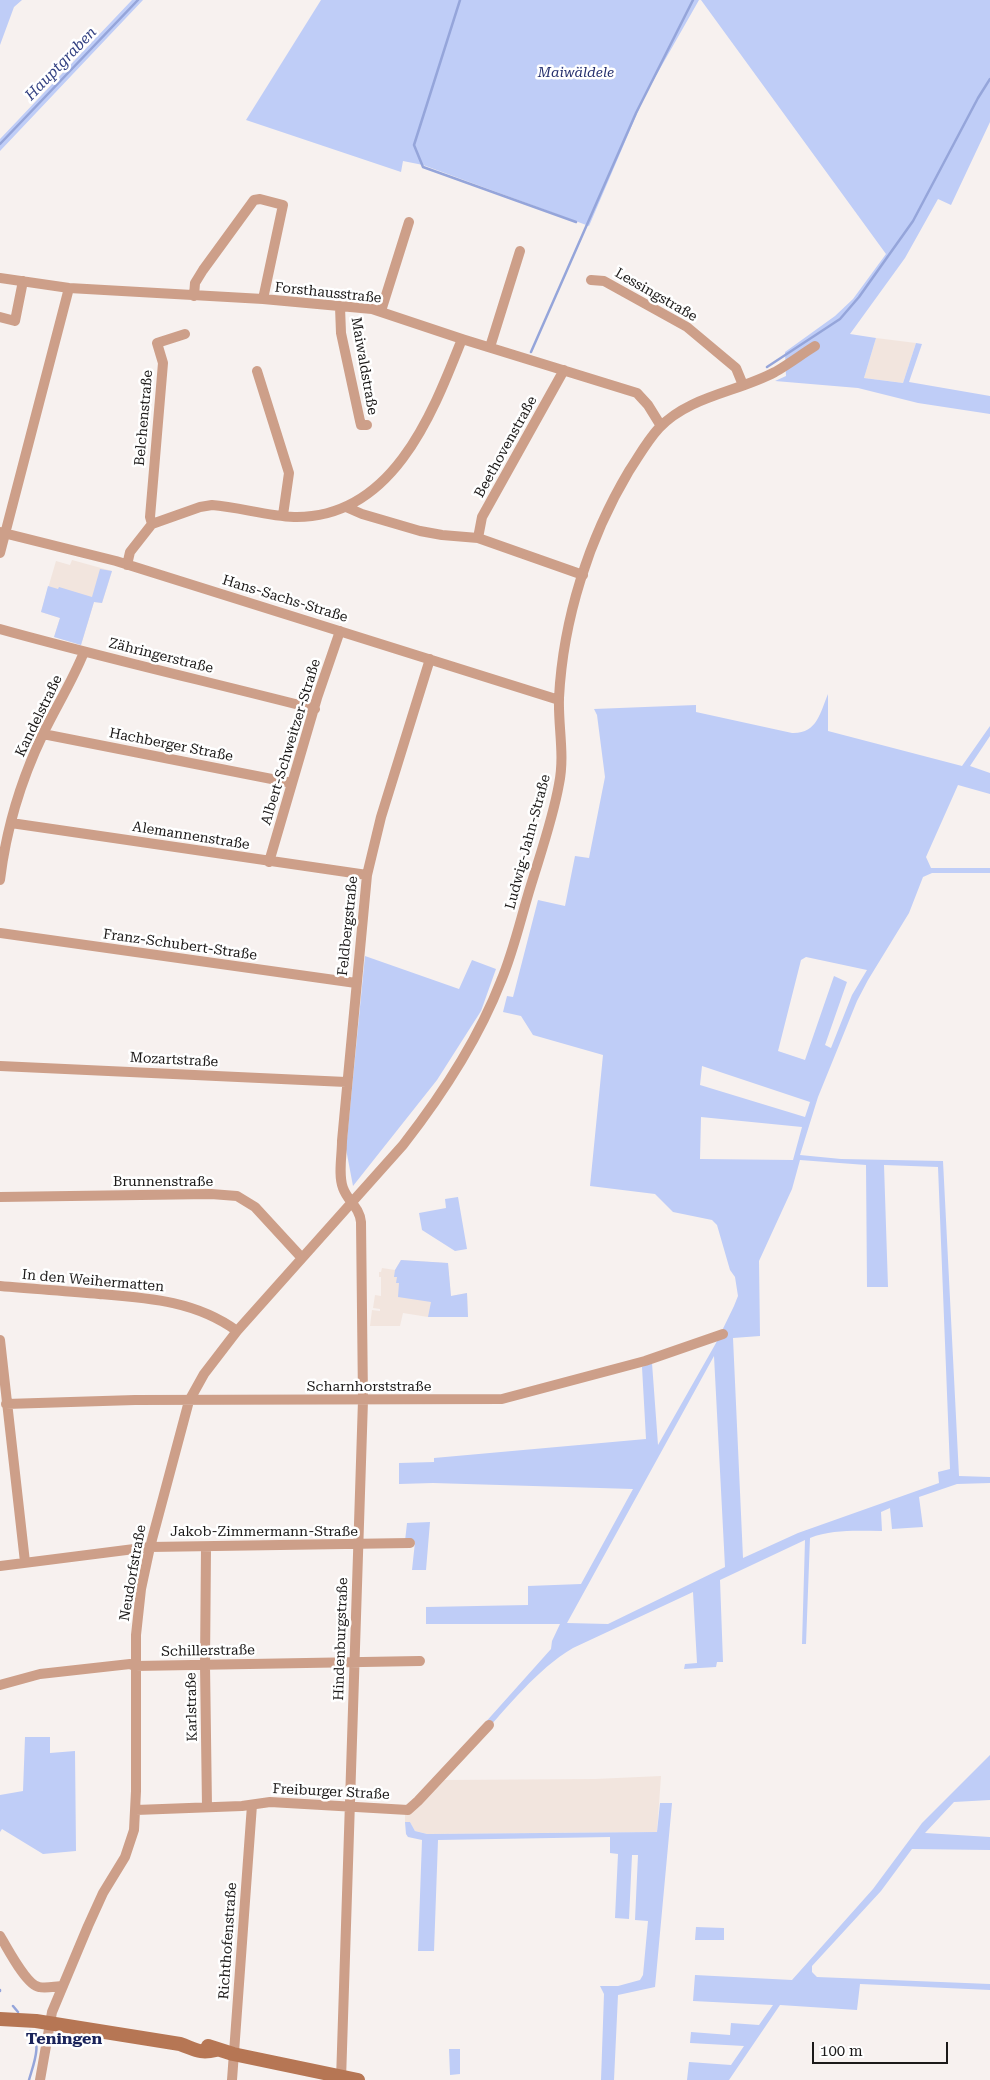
<!DOCTYPE html>
<html>
<head>
<meta charset="utf-8">
<style>
	body { margin:0 }
	#map { position:relative; width:990px; height:2080px; overflow:hidden; background:#f7f1ef; font-family:"Roboto Serif",serif }
	canvas { display:block }
	.scale { position:absolute; left:812px; top:2042px; width:136px; height:22px; box-sizing:border-box; border:2px solid #1b1918; border-top:0; padding-left:6px; font-size:15px; line-height:18px; white-space:nowrap; color:#1b1918; -webkit-text-stroke:4px #fff; paint-order:stroke }
</style>
</head>
<body>
<div id="map">
<canvas width="990" height="2080"></canvas>
<div class="scale">100 m</div>
</div>
<script>
const ctx = document.querySelector('canvas').getContext('2d');
ctx.lineJoin = 'round';
function paint(path, color) { ctx.fillStyle = color; ctx.fill(path, 'evenodd'); }
function trace(path, color, width, dash) { ctx.strokeStyle = color; ctx.lineWidth = width; ctx.lineCap = dash ? 'butt' : 'round'; ctx.setLineDash(dash || []); ctx.stroke(path); }
function drawText(font, color, halo, rows, align = 'center') {
  ctx.font = font + ' "Roboto Serif",serif'; ctx.lineWidth = 5; ctx.setLineDash([]); ctx.textBaseline = 'middle'; ctx.strokeStyle = halo; ctx.fillStyle = color; for (const [text, x, y, turn = 0] of rows) {
    ctx.save(); ctx.translate(x, y); ctx.rotate((+turn || 0) * Math.PI / 180); ctx.textAlign = isNaN(turn) ? turn : align; if (halo) ctx.strokeText(text, 0, 0); ctx.fillText(text, 0, 0); ctx.restore();
  }
}
paint(new Path2D(`
	M 876,338 L 916,343 L 903,383 L 864,378 Z
	M 72,560 L 112,571 L 102,603 L 94,602 L 81,645 L 54,637 L 60,618 L 41,612 L 56,561 L 70,565 Z
	M 401,1260 L 448,1263 L 451,1296 L 467,1293 L 468,1317 L 428,1317 L 403,1313 L 400,1326 L 370,1326 L 372,1310 L 380,1311 L 380,1309 L 373,1308 L 375,1295 L 381,1296 L 381,1277 L 379,1277 L 379,1272 L 381,1272 L 382,1268 L 395,1270 Z
	M 661,1776 L 657,1832 L 427,1834 L 415,1831 L 410,1822 L 405,1822 L 405,1813 L 442,1780 L 595,1779 Z`), '#f2e5de');
paint(new Path2D(`
	M 0,0 L 22,0 L 14,7 L 0,45 Z
	M 132,0 L 143,0 L 0,151 L 0,139 Z
	M 321,0 L 699,0 L 645,95 L 589,226 L 423,165 L 403,161 L 401,172 L 246,120 Z
	M 701,0 L 990,0 L 990,122 L 951,205 L 938,199 L 905,258 L 850,334 L 876,338 L 864,378 L 903,383 L 916,343 L 922,344 L 909,382 L 990,396 L 990,414 L 918,403 L 858,388 L 775,381 L 786,376 L 785,352 L 835,316 L 853,299 L 886,254 Z
	M 100,569 L 112,571 L 102,603 L 94,602 L 81,645 L 54,637 L 60,618 L 41,612 L 48,586 L 58,589 L 59,587 L 92,597 Z
	M 828,694 L 828,731 L 962,766 L 990,726 L 990,736 L 970,766 L 990,773 L 990,794 L 958,785 L 926,857 L 931,868 L 990,868 L 990,873 L 932,873 L 923,877 L 909,913 L 868,980 L 857,1001 L 818,1097 L 800,1155 L 841,1159 L 943,1161 L 959,1476 L 990,1477 L 990,1483 L 957,1484 L 919,1497 L 923,1527 L 892,1529 L 890,1508 L 881,1512 L 882,1531 C 857,1531 833,1529 810,1538 L 806,1644 L 802,1644 L 805,1540 L 720,1580 L 723,1662 L 717,1662 L 716,1667 L 684,1669 L 685,1664 L 697,1663 L 693,1592 L 573,1648 C 536,1670 509,1706 480,1737 L 475,1734 L 551,1649 L 552,1641 L 560,1624 L 426,1624 L 426,1607 L 528,1605 L 528,1586 L 581,1584 L 633,1489 L 433,1483 L 399,1484 L 399,1463 L 434,1462 L 434,1458 L 646,1439 L 642,1367 L 652,1363 L 658,1445 L 716,1343 L 734,1306 L 738,1296 L 735,1277 L 730,1270 L 717,1225 L 712,1220 L 673,1212 L 655,1194 L 590,1186 L 603,1055 L 533,1035 L 521,1016 L 503,1012 L 507,996 L 513,997 L 538,900 L 565,906 L 575,856 L 589,858 L 605,777 L 597,715 L 594,709 L 696,705 L 696,712 L 792,733 C 817,734 820,713 828,694 ZM 806,957 L 867,970 L 852,995 L 831,1048 L 825,1045 L 847,982 L 834,976 L 805,1060 L 778,1051 L 801,960 ZM 702,1066 L 810,1102 L 805,1117 L 700,1085 ZM 701,1117 L 802,1127 L 793,1160 L 700,1159 ZM 800,1160 L 866,1165 L 867,1287 L 888,1287 L 884,1165 L 938,1167 L 950,1469 L 938,1472 L 939,1483 L 798,1533 L 743,1558 L 733,1338 L 760,1336 L 759,1261 L 792,1189 ZM 714,1356 L 725,1567 L 608,1624 L 567,1623 Z
	M 365,956 L 459,989 L 472,960 L 496,969 L 481,1011 L 437,1080 L 353,1186 L 346,1149 Z
	M 458,1197 L 467,1249 L 455,1251 L 422,1230 L 419,1213 L 446,1208 L 445,1199 Z
	M 401,1260 L 448,1263 L 451,1296 L 467,1293 L 468,1317 L 428,1317 L 431,1302 L 398,1297 L 399,1283 L 396,1283 L 397,1277 L 394,1277 L 395,1270 Z
	M 430,1522 L 426,1570 L 412,1570 L 415,1542 L 405,1541 L 407,1523 Z
	M 25,1737 L 50,1737 L 50,1753 L 75,1751 L 76,1851 L 43,1854 L 2,1829 L 0,1832 L 0,1795 L 23,1791 Z
	M 990,1755 L 990,1800 L 954,1802 L 925,1833 L 990,1837 L 990,1850 L 912,1849 L 881,1891 L 812,1966 L 812,1972 L 817,1977 L 990,1984 L 990,1990 L 860,1984 L 857,2010 L 780,2005 L 729,2080 L 687,2080 L 689,2062 L 731,2065 L 744,2046 L 690,2043 L 691,2032 L 730,2035 L 731,2023 L 759,2025 L 773,2005 L 693,2001 L 695,1975 L 792,1980 L 873,1889 L 922,1823 Z
	M 660,1803 L 672,1803 L 655,1987 L 618,1995 L 614,2080 L 601,2080 L 604,1994 L 600,1986 L 618,1986 L 640,1980 L 643,1975 L 648,1921 L 635,1920 L 638,1855 L 632,1855 L 629,1919 L 615,1918 L 618,1854 L 610,1853 L 610,1837 L 438,1840 L 434,1951 L 418,1951 L 422,1840 L 408,1837 L 406,1834 L 405,1822 L 410,1822 L 415,1831 L 427,1834 L 657,1832 Z
	M 696,1927 L 724,1928 L 724,1940 L 695,1940 Z
	M 449,2049 L 460,2049 L 460,2074 L 450,2075 Z`), '#bfcdf7');
trace(new Path2D(`
	M 460,0 L 414,145 L 423,167 L 576,222
	M 0,144 L 138,0
	M 531,352 L 636,113 L 693,0
	M 767,367 L 840,319 L 859,297 L 913,221 L 978,98 L 990,79
	M 0,1990 L 0,1991
	M 13,2006 L 18,2012
	M 29,2080 C 33,2065 43,2043 30,2031`), '#95a5da', 2.5);
trace(new Path2D(`
	M 0,278 L 69,288 L 263,299 L 372,309 L 462,339 L 637,393 L 648,405 L 661,426
	M 591,280 L 604,281 L 687,327 L 736,368 L 743,385
	M 194,296 L 195,283 L 203,270 L 254,200 L 260,199 L 283,205 L 263,299
	M 340,307 L 341,333 L 360,421 L 361,425 L 367,425
	M 381,311 L 409,222
	M 0,317 L 15,321 L 23,281
	M 490,347 L 520,251
	M 257,371 L 289,473 L 283,515
	M 346,507 L 362,514 L 420,531 L 442,535 L 478,538 L 583,575
	M 152,524 L 150,517 L 163,363 L 157,343 L 185,334
	M 0,532 L 116,561 L 559,700
	M 478,538 L 482,517 L 564,370
	M 0,553 L 69,288
	M 127,565 L 130,552 L 152,524 L 200,507 L 212,505 C 239,507 267,516 294,517 C 392,519 432,415 462,339
	M 0,629 C 104,658 210,682 315,709
	M 43,734 L 292,783
	M 11,823 L 367,875
	M 269,862 L 317,698 L 340,631
	M 0,880 C 6,830 21,780 43,734 C 56,707 73,680 84,652
	M 0,933 L 356,983
	M 0,1066 L 346,1082
	M 0,1197 L 211,1194 L 237,1196 L 255,1207 L 301,1257
	M 0,1286 C 33,1289 66,1291 99,1294 C 149,1298 196,1301 237,1331
	M 0,1340 L 25,1562
	M 6,1404 L 135,1400 L 502,1399 L 645,1361 L 723,1334
	M 206,1547 L 205,1665 L 207,1807
	M 0,1566 L 150,1547 L 410,1543
	M 0,1685 L 40,1674 L 130,1664 L 135,1666 L 420,1661
	M 136,1810 L 242,1806 L 270,1802 L 408,1810 L 418,1801 L 489,1725
	M 0,1936 C 7,1947 26,1985 39,1987 C 46,1989 56,1986 63,1986
	M 40,2080 L 52,2012 L 88,1926 L 103,1893 L 125,1857 L 134,1830 L 136,1791 L 136,1635 L 141,1589 L 150,1547 L 189,1401 L 204,1374 L 237,1331 L 403,1145 C 442,1095 478,1040 501,981 C 514,950 521,917 531,885 C 541,852 553,818 559,784 C 565,755 558,727 559,698 C 563,619 589,538 629,471 C 639,456 647,441 659,428 C 689,396 738,392 775,372 C 789,364 802,354 815,346
	M 232,2080 L 252,1805
	M 341,2080 L 363,1400 L 361,1222 C 359,1206 348,1202 343,1188 C 338,1175 342,1156 342,1141 L 367,875 L 381,817 L 430,659`), '#cd9f89', 10);
trace(new Path2D(`
	M 0,2019 L 36,2021 L 180,2044 C 195,2049 199,2054 216,2050
	M 208,2046 L 233,2054 L 358,2080`), '#b67654', 14);
drawText('italic 14px', '#242f6d', '#fff', [
	["Maiwäldele",576,73]
]);
drawText('14px', '#1b1918', '#fff', [
	["Forsthausstraße",328,293,6],
	["Lessingstraße",656,295,30],
	["Maiwaldstraße",364,366,80],
	["Belchenstraße",144,418,-85],
	["Beethovenstraße",506,447,-61],
	["Hans-Sachs-Straße",285,599,17],
	["Zähringerstraße",161,656,14],
	["Kandelstraße",39,716,-64],
	["Albert-Schweitzer-Straße",291,742,-73],
	["Hachberger Straße",171,745,11],
	["Alemannenstraße",191,836,9],
	["Ludwig-Jahn-Straße",528,842,-75],
	["Feldbergstraße",348,926,-84],
	["Franz-Schubert-Straße",180,945,8],
	["Mozartstraße",174,1060,3],
	["Brunnenstraße",163,1182],
	["In den Weihermatten",93,1281,5],
	["Scharnhorststraße",369,1387],
	["Jakob-Zimmermann-Straße",264,1532],
	["Neudorfstraße",133,1573,-80],
	["Hindenburgstraße",341,1639,-88],
	["Schillerstraße",208,1651,-1],
	["Karlstraße",192,1707,-91],
	["Freiburger Straße",331,1792,3],
	["Richthofenstraße",228,1941,-86]
]);
drawText('italic 15px', '#334182', '#fff', [
	["Hauptgraben",61,64,-46]
]);
drawText('bold 16px', '#1a235a', '#fff', [
	["Teningen",64,2039]
]);
</script>
</body>
</html>
